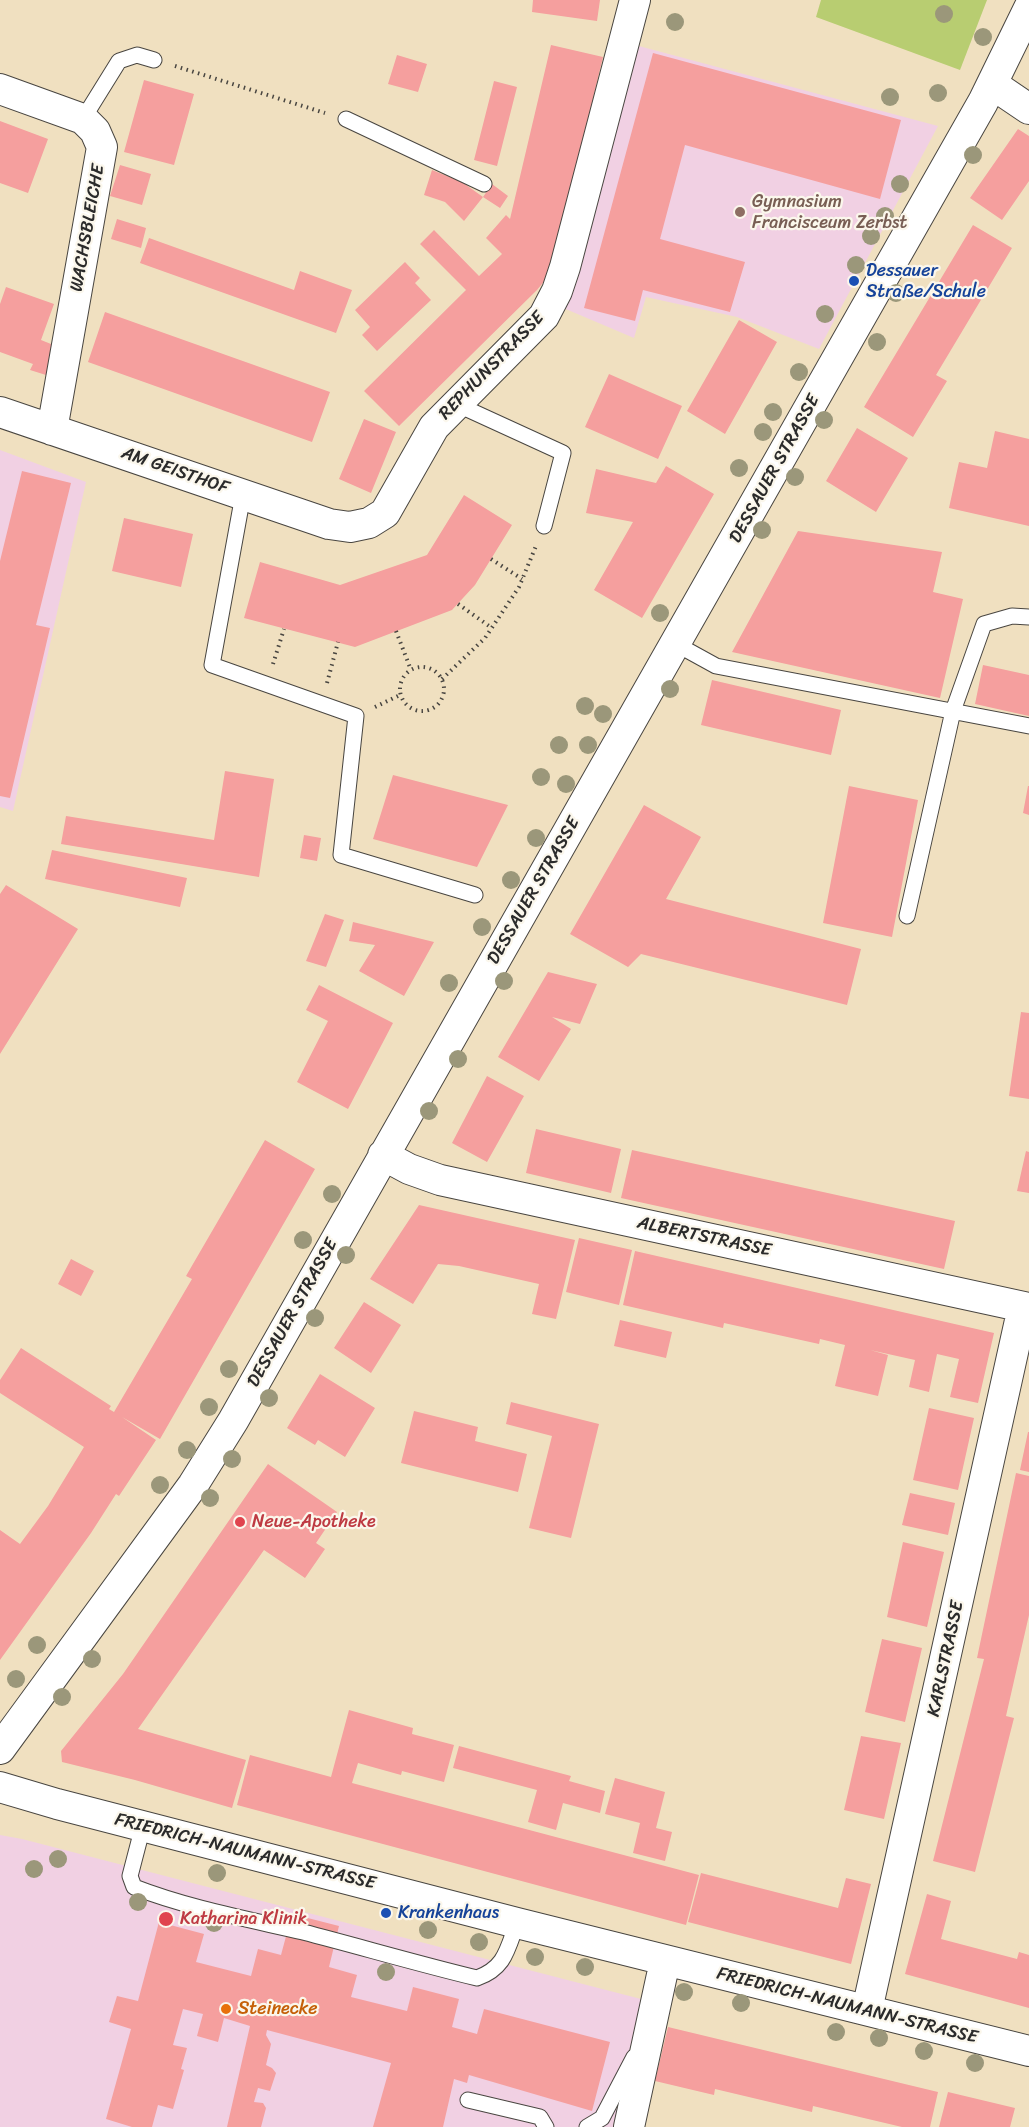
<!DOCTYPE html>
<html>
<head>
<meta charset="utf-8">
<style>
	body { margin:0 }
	canvas { display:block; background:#f0e0c0 }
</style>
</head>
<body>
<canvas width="1029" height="2127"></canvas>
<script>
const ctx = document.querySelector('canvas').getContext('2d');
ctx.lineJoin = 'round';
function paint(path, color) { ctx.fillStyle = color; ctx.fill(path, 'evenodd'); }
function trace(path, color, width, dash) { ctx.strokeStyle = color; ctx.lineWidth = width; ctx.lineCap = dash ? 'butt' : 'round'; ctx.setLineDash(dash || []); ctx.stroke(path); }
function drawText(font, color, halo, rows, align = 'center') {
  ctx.font = font + ' Sriracha,sans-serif'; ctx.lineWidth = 4.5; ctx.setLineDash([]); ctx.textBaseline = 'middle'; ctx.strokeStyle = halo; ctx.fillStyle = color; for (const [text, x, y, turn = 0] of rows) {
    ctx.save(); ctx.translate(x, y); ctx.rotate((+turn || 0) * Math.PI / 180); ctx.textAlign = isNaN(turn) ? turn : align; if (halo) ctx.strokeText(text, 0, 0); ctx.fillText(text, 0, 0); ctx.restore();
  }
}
paint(new Path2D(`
	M 635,45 L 938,126 L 819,349 L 737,317 L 646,297 L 634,338 L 561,307 Z
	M 0,450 L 86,482 L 13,811 L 0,807 Z
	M 0,1835 L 22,1839 L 641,1999 L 613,2127 L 0,2127 Z`), '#f1d0e3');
paint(new Path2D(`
	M 821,0 L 987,0 L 960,70 L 816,17 Z`), '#b8cd71');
paint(new Path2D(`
	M 533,0 L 600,0 L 597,21 L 532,12 Z
	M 551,45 L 603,57 L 551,273 L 537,290 L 399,426 L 364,391 L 466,290 L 420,244 L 434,230 L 479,276 L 502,254 L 486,238 L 506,215 L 510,219 Z
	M 653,53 L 901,120 L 880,199 L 685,145 L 660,239 L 745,262 L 730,312 L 643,290 L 635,321 L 584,308 Z
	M 397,55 L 427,64 L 418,92 L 388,84 Z
	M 144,80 L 194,94 L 174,165 L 124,152 Z
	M 494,81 L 517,87 L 497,166 L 474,160 Z
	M 0,121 L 48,139 L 28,193 L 0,183 Z
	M 1018,129 L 1029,136 L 1029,181 L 1002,220 L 970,198 Z
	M 120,165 L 151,174 L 142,205 L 110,196 Z
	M 432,170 L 462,182 L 483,197 L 464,221 L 445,202 L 424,195 Z
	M 492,184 L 508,196 L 500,208 L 483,197 Z
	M 117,219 L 146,228 L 141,248 L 111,239 Z
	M 973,225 L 1012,248 L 936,375 L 947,381 L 913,437 L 864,407 Z
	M 149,238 L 294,290 L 300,271 L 352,290 L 336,333 L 140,263 Z
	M 405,262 L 420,278 L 415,283 L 431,300 L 377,351 L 362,335 L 370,327 L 355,310 Z
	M 6,287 L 54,304 L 41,340 L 56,346 L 46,375 L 30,370 L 33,364 L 0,352 L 0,304 Z
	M 105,312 L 330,392 L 312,442 L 88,362 Z
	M 739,320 L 777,342 L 725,434 L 687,411 Z
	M 609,374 L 682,406 L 658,459 L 585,427 Z
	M 364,419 L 396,432 L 371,493 L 339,479 Z
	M 857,428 L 908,458 L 876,512 L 826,481 Z
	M 995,431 L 1029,439 L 1029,526 L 949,508 L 959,462 L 987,468 Z
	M 666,466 L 714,494 L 642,618 L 594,590 L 633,522 L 586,513 L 596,469 L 656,483 Z
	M 22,471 L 71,483 L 36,625 L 50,628 L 10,798 L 0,796 L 0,561 Z
	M 464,495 L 512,525 L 475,585 L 452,610 L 355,647 L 244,618 L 260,562 L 340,585 L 427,555 Z
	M 124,518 L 193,534 L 181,587 L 112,571 Z
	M 798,531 L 942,552 L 933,592 L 963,599 L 940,698 L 732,652 Z
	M 983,665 L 1029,675 L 1029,716 L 975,704 Z
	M 712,680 L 841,710 L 831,755 L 701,725 Z
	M 225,771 L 274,779 L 259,877 L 61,844 L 66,816 L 214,840 Z
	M 393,775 L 508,805 L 477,867 L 373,839 Z
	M 849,786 L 918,800 L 892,937 L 823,923 Z
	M 1028,786 L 1029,786 L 1029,815 L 1023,813 Z
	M 644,805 L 701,837 L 666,899 L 861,949 L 847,1005 L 641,954 L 628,967 L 570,934 Z
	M 304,835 L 321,838 L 317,861 L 300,858 Z
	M 52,850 L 187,878 L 180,907 L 45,879 Z
	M 6,885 L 78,929 L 0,1054 L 0,894 Z
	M 325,914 L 344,920 L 326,967 L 306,961 Z
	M 353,922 L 434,942 L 404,996 L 359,971 L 375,945 L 349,941 Z
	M 548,972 L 597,984 L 580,1024 L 552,1017 L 571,1029 L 539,1081 L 498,1057 Z
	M 319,985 L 393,1023 L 348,1109 L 297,1082 L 328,1021 L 306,1010 Z
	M 1021,1012 L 1029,1013 L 1029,1099 L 1009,1096 Z
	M 487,1076 L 524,1096 L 487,1162 L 452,1143 Z
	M 536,1129 L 621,1149 L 611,1193 L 526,1173 Z
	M 265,1140 L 315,1169 L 160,1439 L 122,1417 L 156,1440 L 119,1496 L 116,1494 L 91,1533 L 0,1660 L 0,1530 L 20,1544 L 48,1506 L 84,1447 L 0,1393 L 0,1380 L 21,1348 L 111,1406 L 109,1409 L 114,1412 L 192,1279 L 186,1276 Z
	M 632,1150 L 955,1221 L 944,1269 L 621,1198 Z
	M 1026,1151 L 1029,1152 L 1029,1193 L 1017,1191 Z
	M 419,1205 L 575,1240 L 556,1319 L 532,1314 L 539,1284 L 459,1266 L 438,1264 L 413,1304 L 370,1279 Z
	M 579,1238 L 632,1250 L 619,1305 L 566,1292 Z
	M 635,1251 L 994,1333 L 978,1403 L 950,1397 L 959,1359 L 937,1354 L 929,1392 L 909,1387 L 915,1360 L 870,1350 L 888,1355 L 878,1396 L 835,1386 L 845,1345 L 820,1339 L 819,1344 L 724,1323 L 723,1328 L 623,1305 Z
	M 71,1259 L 94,1271 L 81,1296 L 58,1284 Z
	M 364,1302 L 401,1325 L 371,1373 L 334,1348 Z
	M 620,1320 L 672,1332 L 666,1358 L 614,1346 Z
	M 320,1374 L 375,1408 L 345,1457 L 318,1440 L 315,1445 L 287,1428 Z
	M 511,1402 L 599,1424 L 571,1538 L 529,1528 L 552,1436 L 506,1424 Z
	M 929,1408 L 974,1418 L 958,1490 L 913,1480 Z
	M 414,1411 L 478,1427 L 475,1441 L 527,1454 L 518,1492 L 401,1463 Z
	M 1028,1432 L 1029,1432 L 1029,1472 L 1020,1470 Z
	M 268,1464 L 337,1512 L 316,1543 L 325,1549 L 305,1578 L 264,1550 L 138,1729 L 246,1760 L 232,1808 L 135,1780 L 62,1762 L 61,1751 L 123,1674 Z
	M 1016,1473 L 1029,1476 L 1029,1615 L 1006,1716 L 1014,1718 L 975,1872 L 933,1861 L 984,1659 L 977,1658 Z
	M 910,1493 L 955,1503 L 948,1535 L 902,1525 Z
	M 903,1542 L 944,1552 L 927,1627 L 887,1617 Z
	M 882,1639 L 922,1648 L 905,1722 L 865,1712 Z
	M 349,1710 L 413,1728 L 412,1734 L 454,1745 L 444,1782 L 402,1771 L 401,1775 L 358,1763 L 352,1783 L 699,1875 L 686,1925 L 237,1805 L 250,1755 L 331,1777 Z
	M 861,1736 L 901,1743 L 884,1819 L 844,1810 Z
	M 459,1746 L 571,1776 L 569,1781 L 605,1791 L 600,1813 L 563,1803 L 556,1830 L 528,1822 L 537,1790 L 453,1768 Z
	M 615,1778 L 665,1792 L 656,1828 L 672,1832 L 665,1861 L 633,1853 L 640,1823 L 605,1814 Z
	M 701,1873 L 838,1908 L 846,1878 L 871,1884 L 851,1964 L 688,1922 Z
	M 927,1894 L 951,1901 L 941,1939 L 1017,1959 L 1019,1952 L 1029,1955 L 1029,2008 L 905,1974 Z
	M 292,1914 L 339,1926 L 329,1967 L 357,1975 L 351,1997 L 407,2011 L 413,1987 L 459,1999 L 452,2027 L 477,2034 L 484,2009 L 610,2042 L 592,2111 L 469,2075 L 467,2083 L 454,2079 L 443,2127 L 373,2127 L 391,2063 L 267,2030 L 266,2035 L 271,2044 L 266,2065 L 272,2068 L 276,2073 L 270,2091 L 258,2088 L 254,2102 L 263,2103 L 266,2108 L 261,2127 L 227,2127 L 250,2026 L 224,2018 L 218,2042 L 197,2036 L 203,2014 L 183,2009 L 173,2045 L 187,2048 L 181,2069 L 184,2070 L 173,2109 L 158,2105 L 152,2127 L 132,2127 L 106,2119 L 131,2029 L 109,2022 L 117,1996 L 138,2001 L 159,1922 L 204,1934 L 196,1962 L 251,1976 L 258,1949 L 281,1955 Z
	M 668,2027 L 938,2092 L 930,2127 L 902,2127 L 813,2106 L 812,2112 L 715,2089 L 714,2095 L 655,2081 Z
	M 948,2092 L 1015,2108 L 1010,2127 L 939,2127 Z`), '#f59f9e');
const lane = new Path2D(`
	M 83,119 L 119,61 L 137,55 L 154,60
	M 346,119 L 484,184
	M 456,404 L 563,453 L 544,526
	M 243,495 L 212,665 L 356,716 L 341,855 L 475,895
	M 676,644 L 716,666 L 1029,726
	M 907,916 L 953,711 L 984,624 L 1012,616 L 1029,617
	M 143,1826 L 130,1876 L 134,1887 C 188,1908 247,1919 303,1932 C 361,1947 419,1964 477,1978 C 505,1968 507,1950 517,1923
	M 468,2100 L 540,2117 L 546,2127
	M 587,2127 L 602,2118 L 634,2057`);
const street = new Path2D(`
	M 992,84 L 1029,109
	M 0,89 L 83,119 L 95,131 L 102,147 L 52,430
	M 0,412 L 329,524 L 350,527 L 369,523 L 385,513 L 434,427 L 544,316 L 557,291 L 565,267 L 635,0
	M 383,1155 L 409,1169 L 440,1180 L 1029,1308
	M 0,1749 L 193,1485 L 233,1421 L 983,102 L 1029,8
	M 0,1787 L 57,1804 L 517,1923 L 1029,2051
	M 867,2010 L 1023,1307
	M 629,2127 L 665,1961`);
trace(lane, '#494641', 17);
trace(street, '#494641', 32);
trace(new Path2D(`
	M 175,66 L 325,113
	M 491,559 L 522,579
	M 458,604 L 492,628
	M 396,631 L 411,670
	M 273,664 L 284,629
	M400 689a22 22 0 1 1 44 0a22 22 0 1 1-44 0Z
	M 442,679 L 485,638 L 519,587 L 536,546
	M 327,683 L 338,642
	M 375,707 L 400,695`), '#494641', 4, [1.5, 4.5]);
trace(lane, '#fff', 15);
trace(street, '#fff', 30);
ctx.fillStyle = '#9b977a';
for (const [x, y] of [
	[944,14],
	[675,22],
	[983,37],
	[938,93],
	[890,97],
	[973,155],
	[900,184],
	[885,216],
	[871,236],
	[856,265],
	[896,293],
	[825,314],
	[877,342],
	[799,372],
	[773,412],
	[824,420],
	[763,432],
	[739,468],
	[795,477],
	[762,530],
	[660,613],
	[670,689],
	[585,706],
	[603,714],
	[559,745],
	[588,745],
	[541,777],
	[566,784],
	[536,838],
	[511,880],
	[482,927],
	[504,981],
	[449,983],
	[458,1059],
	[429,1111],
	[332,1194],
	[303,1240],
	[346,1255],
	[315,1318],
	[229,1369],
	[269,1398],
	[209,1407],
	[187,1450],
	[232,1459],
	[160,1485],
	[210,1498],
	[37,1645],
	[92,1659],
	[16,1679],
	[62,1697],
	[58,1859],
	[34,1869],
	[217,1873],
	[138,1902],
	[214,1923],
	[428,1930],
	[479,1942],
	[535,1957],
	[585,1967],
	[386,1972],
	[684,1992],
	[741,2003],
	[836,2032],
	[879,2038],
	[924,2051],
	[975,2063]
]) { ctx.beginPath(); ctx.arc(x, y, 9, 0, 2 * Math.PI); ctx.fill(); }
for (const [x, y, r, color] of [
	[740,212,6,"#8d6e63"],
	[854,281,6,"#1a4fb4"],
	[240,1522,6,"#e0444e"],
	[386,1913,6,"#1a4fb4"],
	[166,1919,8,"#e0444e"],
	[226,2009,6,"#e8710a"]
]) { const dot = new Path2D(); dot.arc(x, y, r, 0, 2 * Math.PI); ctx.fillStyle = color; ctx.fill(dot); trace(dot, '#fbf7ec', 2); }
drawText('18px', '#785e54', '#fbf7ec', [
	["Gymnasium",752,202],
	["Francisceum Zerbst",752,223]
], 'left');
drawText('18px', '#2b2b2b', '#fbf7ec', [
	["WACHSBLEICHE",88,228,-80],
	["REPHUNSTRASSE",492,366,-46],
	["DESSAUER STRASSE",775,469,-61],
	["AM GEISTHOF",175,471,19],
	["DESSAUER STRASSE",534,891,-60],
	["ALBERTSTRASSE",704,1237,12],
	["DESSAUER STRASSE",293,1313,-61],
	["KARLSTRASSE",946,1659,-78],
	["FRIEDRICH-NAUMANN-STRASSE",245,1852,14],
	["FRIEDRICH-NAUMANN-STRASSE",847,2006,14]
]);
drawText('18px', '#164399', '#fbf7ec', [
	["Dessauer",866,271],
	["Straße/Schule",866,292],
	["Krankenhaus",398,1913]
], 'left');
drawText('18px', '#be3a42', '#fbf7ec', [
	["Neue-Apotheke",252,1522],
	["Katharina Klinik",180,1919]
], 'left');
drawText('18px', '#c56008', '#fbf7ec', [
	["Steinecke",238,2009]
], 'left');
</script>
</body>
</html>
